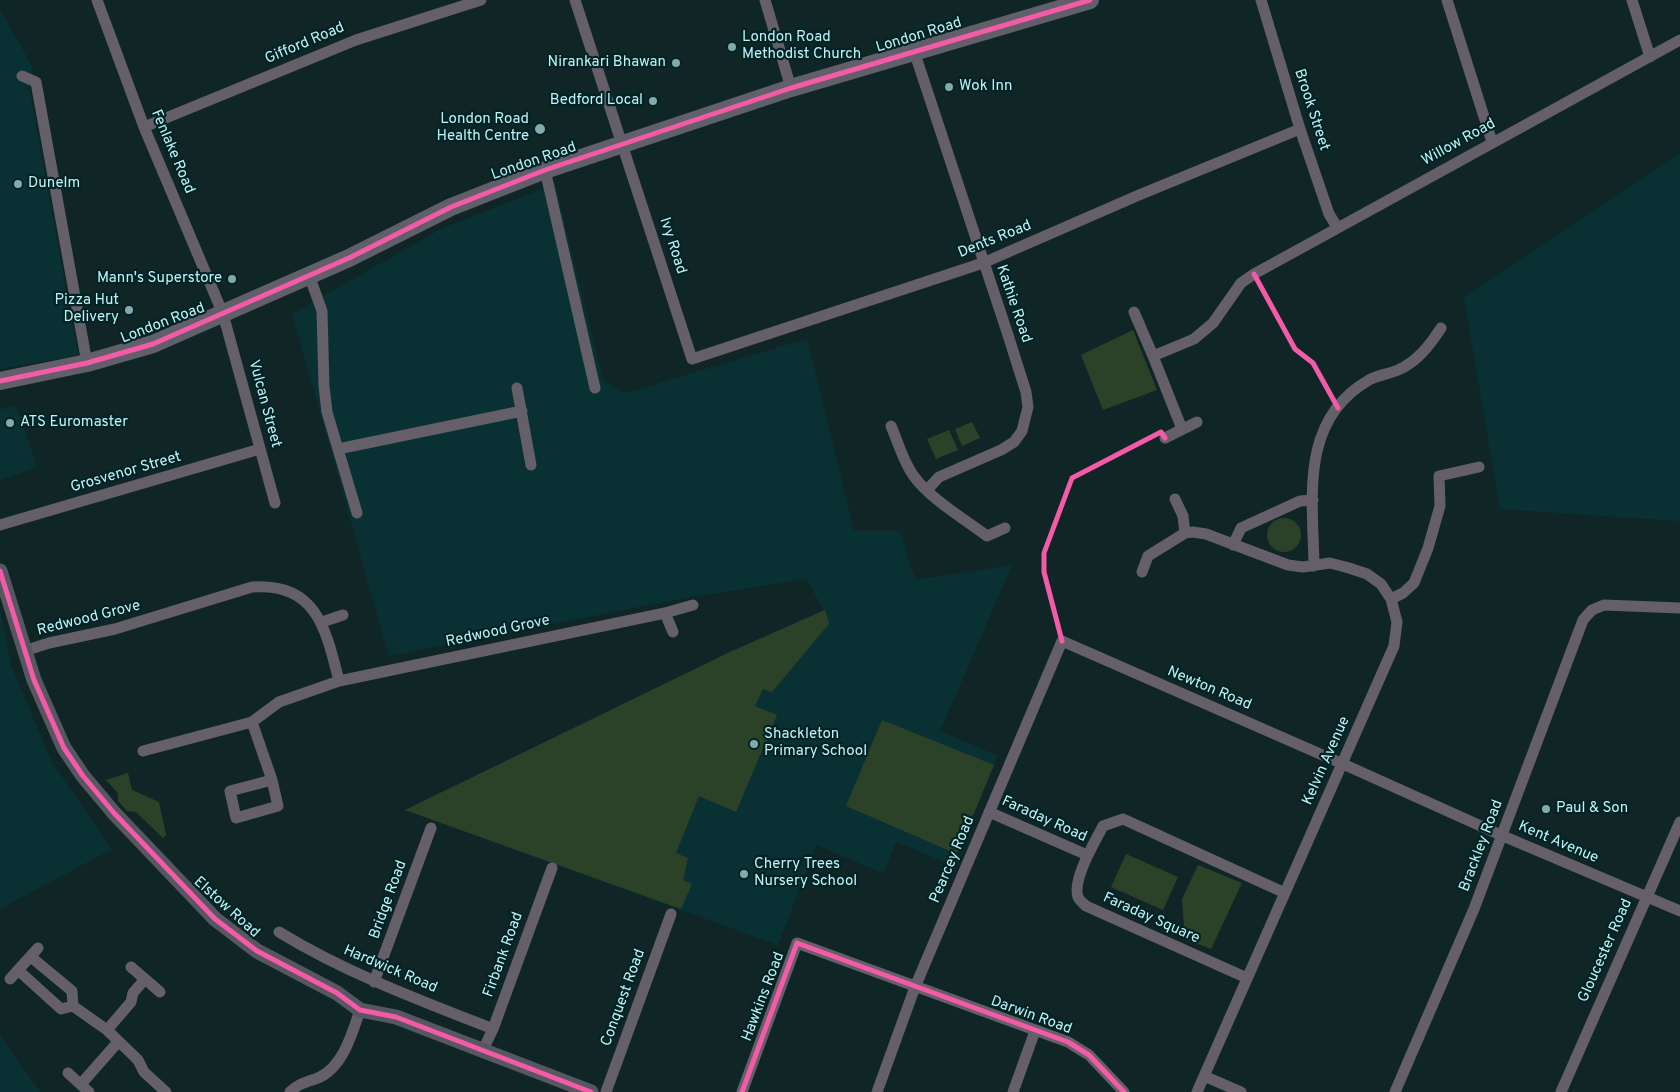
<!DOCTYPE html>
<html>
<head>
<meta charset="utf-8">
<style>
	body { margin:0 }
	canvas { display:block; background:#102526 }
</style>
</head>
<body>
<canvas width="1680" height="1092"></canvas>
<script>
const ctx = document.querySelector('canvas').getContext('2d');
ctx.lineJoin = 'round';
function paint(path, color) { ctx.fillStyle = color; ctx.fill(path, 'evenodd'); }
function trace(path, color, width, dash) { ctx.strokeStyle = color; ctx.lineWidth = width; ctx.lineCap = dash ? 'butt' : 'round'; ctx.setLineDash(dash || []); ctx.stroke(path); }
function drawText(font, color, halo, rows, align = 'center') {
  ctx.font = font + ' Overpass,sans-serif'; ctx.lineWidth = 4.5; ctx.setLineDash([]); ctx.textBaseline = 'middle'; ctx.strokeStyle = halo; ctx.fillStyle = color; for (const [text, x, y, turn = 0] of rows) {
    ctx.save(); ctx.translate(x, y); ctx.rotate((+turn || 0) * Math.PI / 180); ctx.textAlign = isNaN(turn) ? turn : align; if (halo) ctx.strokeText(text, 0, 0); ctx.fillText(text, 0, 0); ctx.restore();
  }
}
paint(new Path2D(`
	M 0,9 L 33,68 L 29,88 L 78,355 L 0,369 Z
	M 1680,153 L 1680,521 L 1500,509 L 1464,297 Z
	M 555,184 L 603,380 L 626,393 L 807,339 L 854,531 L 900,531 L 910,567 L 916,580 L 1012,565 L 940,731 L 998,756 L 952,865 L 896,842 L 883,873 L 816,845 L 778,945 L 405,810 L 732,651 L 824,610 L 806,579 L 679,599 L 389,656 L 292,314 L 441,229 Z
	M 16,405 L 37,467 L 0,480 L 0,410 Z
	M 0,609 L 11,665 L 51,761 L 112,849 L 0,909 Z
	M 0,1035 L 10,1049 L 40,1092 L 0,1092 Z`), '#093134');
paint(new Path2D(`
	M 1133,330 L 1157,390 L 1103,410 L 1081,355 Z
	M 972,422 L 980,438 L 962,446 L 955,429 Z
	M 949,430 L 958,450 L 936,459 L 927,439 Z
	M1267 535a17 17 0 1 1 34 0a17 17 0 1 1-34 0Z
	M 825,610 L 829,624 L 772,692 L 763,689 L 755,706 L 777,715 L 736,812 L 699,796 L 676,853 L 688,858 L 683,880 L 692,884 L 681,909 L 405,810 L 732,651 Z
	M 882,720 L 994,765 L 957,854 L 846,806 Z
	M 128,773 L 132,790 L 159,802 L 166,835 L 163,838 L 136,812 L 127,811 L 118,801 L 118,793 L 106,780 Z
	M 1126,854 L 1178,877 L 1163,910 L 1111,887 Z
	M 1198,865 L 1242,883 L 1211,949 L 1185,939 L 1182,899 Z`), '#2b4229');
trace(new Path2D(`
	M 97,0 L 144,127 L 223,314 L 275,503
	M 575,0 L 692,359 L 983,263 L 1139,195 L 1300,129
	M 765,0 L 791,88
	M 1261,0 L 1300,129 L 1329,214 L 1337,227
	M 1447,0 L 1492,142
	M 1632,0 L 1650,57
	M 914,51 L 1007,332 L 1026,392 L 1028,407 L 1022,431 L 1014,442 L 1001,450 L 939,477 L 927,490
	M 22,76 L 36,82 L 87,363
	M 144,127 L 356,40 L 481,0
	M 545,170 L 595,388
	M 309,275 L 322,311 L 324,386 L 327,412 L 357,513
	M 1134,312 L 1153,356
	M 517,388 L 531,465
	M 891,426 C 898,442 903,461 913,475 C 929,498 964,519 987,536 L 1005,528
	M 1182,429 L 1153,356 L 1194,339 L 1213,323 L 1241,283 L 1254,274 L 1680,40
	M 1165,438 L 1197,422
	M 338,449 L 522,411
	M 1175,499 L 1183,516 L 1185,533
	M 0,525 L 260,449
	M 1233,545 L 1241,528 L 1300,501 L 1313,500
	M 1314,566 C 1313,498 1299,420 1369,380 C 1378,375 1389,374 1398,370 C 1417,362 1430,345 1441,328
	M 1142,572 L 1148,556 L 1185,533 L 1193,532 L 1206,534 L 1288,565 L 1303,567 L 1330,563 L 1349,568 L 1367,574 L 1381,584 L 1391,599 L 1397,622 L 1394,646 L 1197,1092
	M 1391,599 L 1403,593 L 1414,583 L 1428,548 L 1440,506 L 1439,476 L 1479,467
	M 665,613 L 673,632
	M 322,622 L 343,615
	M 24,651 L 49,643 L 115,629 L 252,587 C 317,582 326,630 339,681
	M 252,722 L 272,780
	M 143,751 L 252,722 L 279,702 L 339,681 L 665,613 L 693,605
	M 272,780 L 278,806 L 236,818 L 230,791 Z
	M 989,812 L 1087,855
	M 279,932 C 346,973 419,1000 493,1029
	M 31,957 L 72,991 L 73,1006
	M 131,967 L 160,992
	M 18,970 L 61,1009 L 73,1006 L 107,1030 L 138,1060 L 144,1072 L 166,1092
	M 1247,978 L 1086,906 C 1084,904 1079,900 1078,897 C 1072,879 1095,842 1103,826 L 1123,819 L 1285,893
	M 10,979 L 38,948
	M 374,982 L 431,828
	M 107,1030 L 131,1002 L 133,993 L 145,979
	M 482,1052 L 493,1029 L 552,868
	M 68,1073 L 89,1092
	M 1204,1076 L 1241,1092
	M 81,1084 L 118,1042
	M 290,1092 C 299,1083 307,1082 318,1078 C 343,1067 352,1034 360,1010
	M 606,1092 L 671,914
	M 742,1092 L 797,943 L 1068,1042 L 1089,1055 L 1124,1092
	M 877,1092 L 915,987 L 1062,641 L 1343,764 L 1503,836 L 1680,911
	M 1013,1092 L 1035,1031
	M 1395,1092 L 1474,909 L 1583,620 L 1592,610 L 1604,605 L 1680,608
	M 1561,1092 L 1680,822`), '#645f69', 11);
trace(new Path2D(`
	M 0,571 L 34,680 L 64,748 L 83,776 L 114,813 L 215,919 L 257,951 L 337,993 L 360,1010 L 396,1017 L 591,1092`), '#575762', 15);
trace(new Path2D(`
	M 0,381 L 87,363 L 153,344 L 349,258 L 451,207 L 545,170 L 791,88 L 1090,0`), '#605f6a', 18);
trace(new Path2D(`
	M 1254,274 L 1295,349 L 1313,363 L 1338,408
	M 0,381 L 87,363 L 153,344 L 349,258 L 451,207 L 545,170 L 791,88 L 1090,0
	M 0,571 L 34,680 L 64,748 L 83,776 L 114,813 L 215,919 L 257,951 L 337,993 L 360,1010 L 396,1017 L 591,1092
	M 1062,641 L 1044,572 L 1044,553 L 1072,478 L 1161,432 L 1165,438
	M 742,1092 L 797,943 L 1068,1042 L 1089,1055 L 1124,1092`), '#f35aa7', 5);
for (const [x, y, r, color] of [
	[732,47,5,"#82aaad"],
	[676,63,5,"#82aaad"],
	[949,87,5,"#82aaad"],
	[653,101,5,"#82aaad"],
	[540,129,6,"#82aaad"],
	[18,184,5,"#82aaad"],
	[232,279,5,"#82aaad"],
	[129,310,5,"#82aaad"],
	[10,423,5,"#82aaad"],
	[754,744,5,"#82aaad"],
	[1546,809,5,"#82aaad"],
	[744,874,5,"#82aaad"]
]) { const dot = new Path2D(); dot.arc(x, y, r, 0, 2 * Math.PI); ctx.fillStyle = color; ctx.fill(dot); trace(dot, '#002325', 2); }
drawText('15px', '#c0f2f5', '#002325', [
	["London Road",919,36,-17],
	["Gifford Road",305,44,-23],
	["Brook Street",1311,110,72],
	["Willow Road",1459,143,-29],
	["Fenlake Road",172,152,67],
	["London Road",534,162,-19],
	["Dents Road",995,240,-22],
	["Ivy Road",672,246,72],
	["Kathie Road",1013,304,71],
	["London Road",163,324,-21],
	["Vulcan Street",264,404,75],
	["Grosvenor Street",126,473,-16],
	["Redwood Grove",89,619,-14],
	["Redwood Grove",498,632,-12],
	["Newton Road",1209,689,23],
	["Kelvin Avenue",1327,761,-66],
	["Faraday Road",1044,820,24],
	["Kent Avenue",1558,843,23],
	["Brackley Road",1482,846,-69],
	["Pearcey Road",953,860,-67],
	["Bridge Road",389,900,-70],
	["Elstow Road",226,908,42],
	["Faraday Square",1151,919,24],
	["Gloucester Road",1606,951,-66],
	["Firbank Road",504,955,-70],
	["Hardwick Road",390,970,23],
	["Hawkins Road",764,997,-69],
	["Conquest Road",624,998,-70],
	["Darwin Road",1031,1016,20]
]);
drawText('15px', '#c0f2f5', '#002325', [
	["London Road",742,38],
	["Methodist Church",742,55],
	["Nirankari Bhawan",666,63,"right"],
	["Wok Inn",959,87],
	["Bedford Local",643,101,"right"],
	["London Road",529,120,"right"],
	["Health Centre",529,137,"right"],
	["Dunelm",28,184],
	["Mann's Superstore",222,279,"right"],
	["Pizza Hut",119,301,"right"],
	["Delivery",119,318,"right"],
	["ATS Euromaster",20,423],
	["Shackleton",764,735],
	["Primary School",764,752],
	["Paul & Son",1556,809],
	["Cherry Trees",754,865],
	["Nursery School",754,882]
], 'left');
</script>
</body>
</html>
